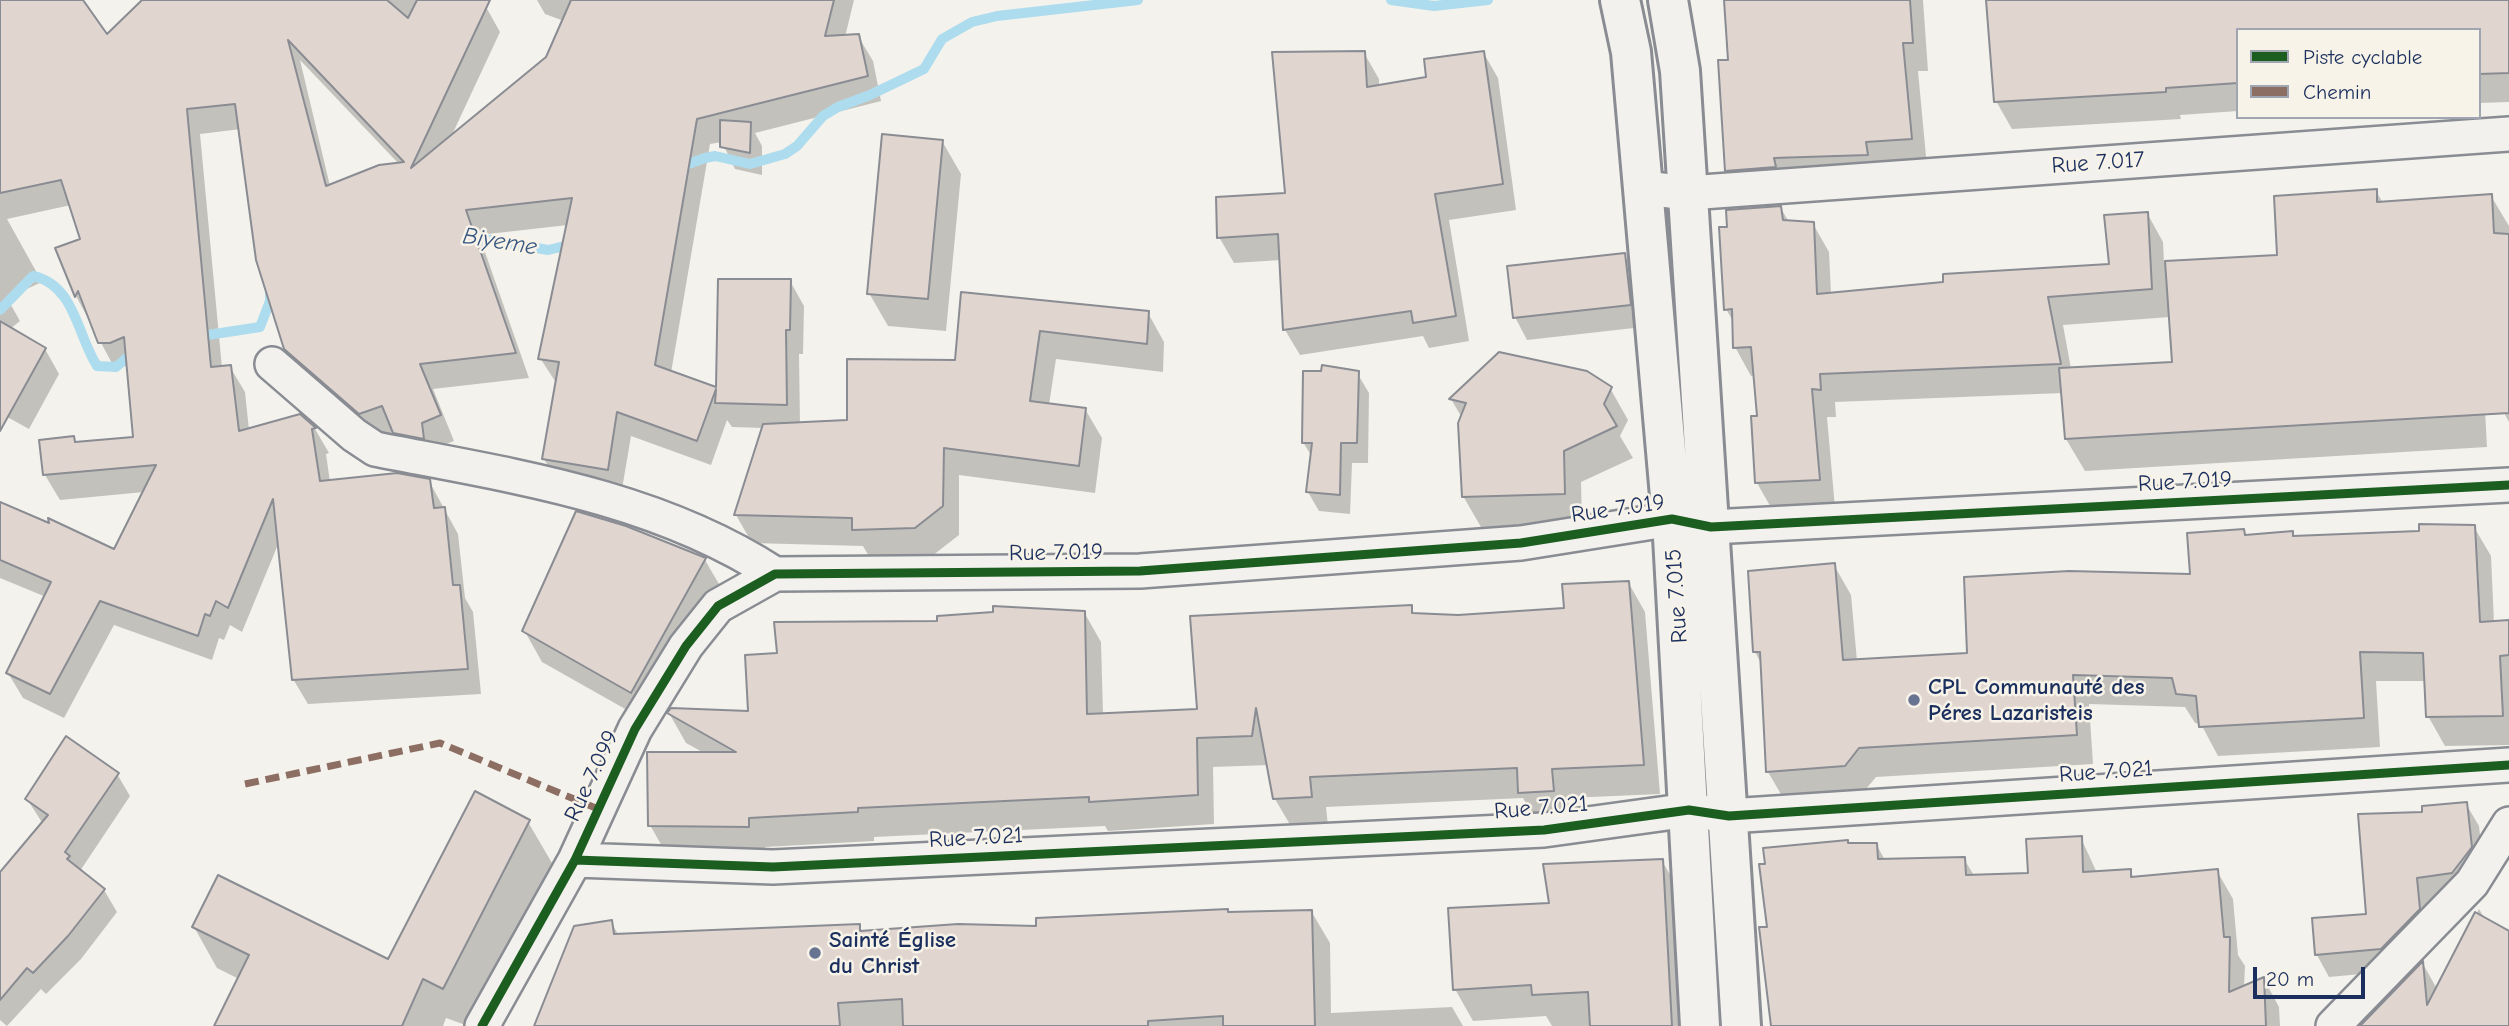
<!DOCTYPE html>
<html>
<head>
<meta charset="utf-8">
<style>
	body { margin:0 }
	#map { position:relative; width:2509px; height:1026px; overflow:hidden; background:#f4f2ec; font-family:"Comic Neue",sans-serif }
	canvas { display:block }
	.legend { position:absolute; left:2236px; top:28px; width:245px; height:91px; box-sizing:border-box; background:#f7f3e8; border:2px solid #9fa5b1; margin:0; padding:9px 12px; list-style:none; font-size:21px; color:#1b2f5e }
	.legend li { display:flex; align-items:center; gap:14px; height:35px }
	.legend b { width:35px; border:2px solid #9fa5b1 }
	.scale { position:absolute; left:2253px; top:967px; width:112px; height:32px; box-sizing:border-box; border:4px solid #1b2f5e; border-top:0; padding-left:9px; font-size:21px; line-height:24px; white-space:nowrap; color:#1b2f5e; -webkit-text-stroke:5px #f7f3e8; paint-order:stroke }
</style>
</head>
<body>
<div id="map">
<canvas width="2509" height="1026"></canvas>
<ul class="legend">
<li><b style="height:9px;background:#1b5e20"></b>Piste cyclable</li>
<li><b style="height:9px;background:#8d6e63"></b>Chemin</li>
</ul>
<div class="scale">20 m</div>
</div>
<script>
const ctx = document.querySelector('canvas').getContext('2d');
ctx.lineJoin = 'round';
function paint(path, color) { ctx.fillStyle = color; ctx.fill(path, 'evenodd'); }
function trace(path, color, width, dash) { ctx.strokeStyle = color; ctx.lineWidth = width; ctx.lineCap = dash ? 'butt' : 'round'; ctx.setLineDash(dash || []); ctx.stroke(path); }
function drawText(font, color, halo, rows, align = 'center') {
  ctx.font = font + ' "Comic Neue",sans-serif'; ctx.lineWidth = 5; ctx.setLineDash([]); ctx.textBaseline = 'middle'; ctx.strokeStyle = halo; ctx.fillStyle = color; for (const [text, x, y, turn = 0] of rows) {
    ctx.save(); ctx.translate(x, y); ctx.rotate((+turn || 0) * Math.PI / 180); ctx.textAlign = isNaN(turn) ? turn : align; if (halo) ctx.strokeText(text, 0, 0); ctx.fillText(text, 0, 0); ctx.restore();
  }
}
paint(new Path2D(`
	M 0,0 L 81,0 L 107,37 L 145,0 L 470,0 L 486,7 L 500,32 L 451,137 L 547,58 L 564,21 L 545,14 L 537,0 L 854,0 L 845,37 L 858,36 L 873,61 L 881,101 L 755,133 L 762,146 L 762,175 L 735,169 L 722,142 L 710,144 L 671,373 L 717,389 L 790,281 L 804,306 L 803,354 L 799,354 L 800,424 L 848,421 L 957,362 L 962,294 L 1148,313 L 1164,342 L 1163,372 L 1056,359 L 1049,405 L 1085,409 L 1102,438 L 1095,493 L 959,475 L 959,535 L 932,556 L 870,558 L 863,546 L 752,543 L 736,515 L 764,428 L 732,427 L 727,420 L 711,465 L 631,436 L 621,495 L 559,484 L 544,459 L 557,384 L 540,358 L 568,225 L 479,235 L 529,378 L 433,389 L 454,441 L 409,458 L 394,432 L 375,438 L 300,374 L 285,348 L 241,129 L 200,134 L 222,368 L 230,367 L 245,392 L 249,430 L 299,416 L 315,429 L 329,453 L 326,454 L 330,482 L 429,481 L 458,534 L 465,598 L 473,612 L 481,694 L 308,704 L 293,679 L 279,542 L 242,632 L 230,625 L 224,640 L 219,638 L 212,660 L 114,625 L 64,718 L 23,698 L 8,673 L 46,597 L 0,578 L 0,518 L 115,551 L 144,492 L 60,500 L 45,475 L 74,438 L 77,444 L 135,439 L 128,366 L 114,367 L 76,296 L 57,249 L 82,240 L 71,205 L 7,219 L 42,282 L 7,298 L 20,321 L 10,329 L 45,349 L 59,374 L 29,429 L 0,413 ZM 300,60 L 399,164 L 330,186 Z
	M 1726,0 L 1923,0 L 1928,71 L 1918,71 L 1927,167 L 1743,199 L 1726,171 L 1730,62 Z
	M 1988,0 L 2509,0 L 2509,102 L 2479,103 L 2479,30 L 2238,30 L 2238,111 L 2180,115 L 2181,119 L 2012,129 L 1996,101 Z
	M 1483,52 L 1498,78 L 1516,210 L 1449,220 L 1469,341 L 1429,348 L 1423,336 L 1300,355 L 1285,330 L 1281,260 L 1234,263 L 1219,237 L 1287,195 L 1364,53 L 1379,79 L 1379,87 L 1428,78 Z
	M 942,141 L 961,174 L 946,331 L 888,326 L 869,293 Z
	M 2376,191 L 2383,203 L 2491,196 L 2509,226 L 2509,422 L 2483,373 L 2487,447 L 2085,471 L 2066,439 L 2063,393 L 1835,402 L 1836,417 L 1827,417 L 1835,508 L 1773,511 L 1757,483 L 1759,418 L 1755,375 L 1751,376 L 1735,347 L 1734,323 L 1726,309 L 1729,228 L 1780,207 L 1789,222 L 1813,224 L 1829,252 L 1831,294 L 2111,266 L 2147,213 L 2163,242 L 2164,263 L 2279,257 ZM 2170,317 L 2173,364 L 2071,369 L 2063,325 Z
	M 1624,254 L 1637,277 L 1643,327 L 1527,340 L 1515,317 Z
	M 1357,373 L 1369,393 L 1368,463 L 1352,463 L 1350,514 L 1319,511 L 1308,492 L 1312,457 L 1303,442 Z
	M 1610,388 L 1628,420 L 1620,436 L 1633,458 L 1581,482 L 1582,525 L 1481,527 L 1463,496 L 1462,418 L 1451,399 Z
	M 625,527 L 705,560 L 723,591 L 650,723 L 542,662 L 524,630 Z
	M 2474,527 L 2491,556 L 2494,623 L 2509,622 L 2509,745 L 2445,746 L 2428,716 L 2426,681 L 2376,681 L 2380,747 L 2218,756 L 2201,724 L 2195,723 L 2185,707 L 2089,704 L 2093,764 L 1876,777 L 1861,795 L 1785,801 L 1768,772 L 1762,665 L 1755,652 L 1834,565 L 1851,595 L 1857,661 L 1969,655 L 2192,576 L 2243,531 L 2246,536 L 2292,533 L 2295,538 L 2421,533 Z
	M 1628,582 L 1645,612 L 1660,794 L 1568,798 L 1570,820 L 1537,822 L 1523,798 L 1326,807 L 1328,826 L 1292,828 L 1275,799 L 1269,765 L 1213,767 L 1214,824 L 1108,831 L 1105,826 L 874,837 L 874,841 L 765,847 L 765,856 L 667,855 L 650,825 L 706,754 L 686,743 L 669,713 L 750,713 L 779,654 L 939,622 L 1084,612 L 1101,642 L 1103,715 L 1198,711 L 1411,607 L 1415,615 L 1458,616 L 1565,610 Z
	M 117,774 L 130,796 L 80,871 L 104,890 L 117,912 L 81,959 L 46,994 L 41,989 L 7,1026 L 0,1020 L 0,875 L 43,824 L 27,799 Z
	M 2466,804 L 2479,826 L 2484,870 L 2465,895 L 2429,901 L 2432,932 L 2394,971 L 2329,977 L 2317,955 L 2313,920 L 2368,915 L 2424,814 Z
	M 528,822 L 552,863 L 468,1026 L 446,1018 L 443,1026 L 216,1026 L 239,979 L 217,968 L 194,927 L 389,961 Z
	M 2081,838 L 2097,873 L 2130,871 L 2134,878 L 2217,871 L 2233,899 L 2238,955 L 2245,966 L 2244,987 L 2264,979 L 2279,1007 L 2280,1026 L 1772,1026 L 1769,929 L 1849,845 L 1876,844 L 1885,860 L 1964,859 L 1975,877 L 2030,875 Z
	M 1662,861 L 1681,893 L 1687,1026 L 1552,1026 L 1546,1016 L 1473,1021 L 1455,989 L 1551,905 Z
	M 2479,909 L 2485,919 L 2509,933 L 2509,1026 L 2362,1026 L 2423,964 L 2437,989 Z
	M 1311,911 L 1330,943 L 1331,1013 L 1452,1007 L 1463,1026 L 536,1026 L 611,922 L 619,936 L 859,926 L 863,932 L 1038,928 L 1229,914 Z`), '#0003');
trace(new Path2D(`
	M 1391,0 L 1434,6 L 1488,0
	M 677,168 L 705,158 L 715,156 L 750,164 L 785,154 L 797,146 L 823,116 L 838,107 L 870,95 L 924,69 L 942,39 L 972,22 L 997,16 L 1138,0
	M 463,235 L 548,250 L 573,244
	M 0,310 L 33,276 C 75,285 77,335 97,366 L 116,367 L 136,350
	M 195,337 L 260,327 L 270,301 L 270,288`), '#addcee', 10);
const building = new Path2D(`
	M 0,0 L 83,0 L 107,34 L 142,0 L 387,0 L 408,18 L 417,0 L 490,0 L 411,168 L 546,57 L 571,0 L 834,0 L 825,36 L 859,34 L 868,76 L 697,119 L 655,365 L 716,387 L 718,279 L 791,279 L 790,330 L 786,330 L 787,405 L 715,403 L 716,389 L 697,441 L 617,412 L 608,470 L 542,459 L 559,362 L 538,359 L 572,198 L 466,210 L 516,353 L 420,364 L 441,415 L 422,423 L 424,439 L 393,433 L 382,406 L 359,414 L 284,349 L 256,260 L 235,104 L 187,109 L 211,367 L 231,365 L 239,431 L 300,414 L 316,428 L 312,429 L 320,481 L 397,473 L 430,479 L 434,508 L 445,507 L 453,585 L 460,585 L 468,669 L 292,680 L 273,499 L 228,608 L 216,601 L 210,616 L 205,614 L 198,636 L 100,601 L 50,694 L 6,673 L 51,582 L 0,560 L 0,502 L 49,523 L 48,518 L 114,549 L 156,465 L 43,475 L 39,440 L 74,436 L 75,442 L 133,437 L 124,337 L 110,343 L 98,343 L 78,291 L 75,297 L 55,248 L 80,239 L 61,180 L 0,193 ZM 288,40 L 404,162 L 379,165 L 326,186 Z
	M 1724,0 L 1910,0 L 1913,43 L 1903,43 L 1912,139 L 1866,142 L 1868,155 L 1774,158 L 1776,167 L 1725,171 L 1718,60 L 1728,60 Z
	M 1986,0 L 2509,0 L 2509,73 L 2479,74 L 2479,30 L 2238,30 L 2238,83 L 2166,88 L 2166,92 L 1994,102 Z
	M 1365,51 L 1367,87 L 1426,77 L 1424,59 L 1484,51 L 1503,184 L 1435,194 L 1456,316 L 1413,323 L 1411,311 L 1283,330 L 1278,234 L 1217,238 L 1216,197 L 1285,193 L 1272,52 Z
	M 720,120 L 751,122 L 750,153 L 720,147 Z
	M 882,134 L 943,140 L 928,299 L 867,294 Z
	M 2377,189 L 2377,202 L 2492,194 L 2494,233 L 2509,234 L 2509,413 L 2065,439 L 2059,368 L 2172,362 L 2165,261 L 2277,255 L 2274,196 Z
	M 1781,206 L 1783,220 L 1814,222 L 1817,294 L 1943,282 L 1943,274 L 2109,264 L 2104,215 L 2148,212 L 2152,289 L 2048,297 L 2061,364 L 1820,374 L 1821,390 L 1812,389 L 1820,480 L 1755,483 L 1751,416 L 1757,416 L 1751,347 L 1733,348 L 1732,309 L 1724,310 L 1719,227 L 1727,227 L 1726,210 Z
	M 1625,253 L 1631,305 L 1513,318 L 1507,266 Z
	M 961,292 L 1149,311 L 1147,344 L 1040,331 L 1030,401 L 1086,408 L 1079,466 L 944,448 L 943,506 L 915,528 L 852,530 L 852,518 L 734,515 L 763,424 L 847,420 L 847,359 L 955,360 Z
	M 0,321 L 46,348 L 0,431 Z
	M 1499,352 L 1587,371 L 1612,387 L 1604,404 L 1617,426 L 1564,451 L 1565,494 L 1462,497 L 1458,423 L 1466,403 L 1449,399 Z
	M 1322,365 L 1359,371 L 1357,443 L 1341,443 L 1340,495 L 1306,492 L 1312,443 L 1302,443 L 1303,371 L 1321,371 Z
	M 576,511 L 626,526 L 706,558 L 631,693 L 522,631 Z
	M 2419,524 L 2475,525 L 2480,622 L 2509,620 L 2509,655 L 2500,656 L 2503,716 L 2426,717 L 2423,653 L 2360,652 L 2364,718 L 2199,727 L 2196,696 L 2176,694 L 2172,678 L 2073,675 L 2077,735 L 1859,748 L 1845,766 L 1766,772 L 1760,652 L 1753,652 L 1748,571 L 1835,563 L 1843,660 L 1967,653 L 1964,577 L 2069,571 L 2190,574 L 2187,533 L 2244,529 L 2245,535 L 2293,531 L 2293,536 L 2419,531 Z
	M 1629,581 L 1644,765 L 1552,769 L 1554,791 L 1518,793 L 1517,768 L 1310,777 L 1312,797 L 1273,799 L 1256,708 L 1252,736 L 1197,738 L 1198,795 L 1089,802 L 1089,797 L 858,808 L 858,812 L 749,818 L 749,827 L 648,826 L 647,752 L 736,752 L 667,713 L 671,708 L 748,711 L 745,655 L 777,653 L 774,622 L 937,621 L 937,616 L 993,612 L 993,606 L 1085,611 L 1087,714 L 1197,709 L 1190,616 L 1412,605 L 1412,613 L 1458,615 L 1564,608 L 1562,584 Z
	M 66,736 L 119,773 L 65,852 L 70,856 L 67,859 L 105,889 L 68,936 L 33,973 L 27,968 L 0,1000 L 0,872 L 48,815 L 25,799 Z
	M 475,791 L 530,820 L 443,989 L 423,979 L 402,1026 L 214,1026 L 249,955 L 192,927 L 218,875 L 388,959 Z
	M 2467,802 L 2472,847 L 2452,873 L 2417,878 L 2420,909 L 2381,949 L 2315,955 L 2312,918 L 2366,914 L 2358,814 L 2422,812 L 2422,806 Z
	M 2082,836 L 2083,872 L 2131,869 L 2131,877 L 2218,869 L 2224,937 L 2230,937 L 2229,992 L 2264,977 L 2266,1026 L 1771,1026 L 1759,927 L 1767,927 L 1759,864 L 1765,864 L 1763,848 L 1848,840 L 1848,843 L 1877,843 L 1878,859 L 1965,857 L 1966,875 L 2028,873 L 2026,839 Z
	M 1663,859 L 1672,1026 L 1590,1026 L 1588,992 L 1532,995 L 1531,985 L 1453,990 L 1448,908 L 1549,903 L 1543,864 Z
	M 1228,909 L 1228,912 L 1312,910 L 1315,1026 L 1223,1026 L 1223,1016 L 1148,1021 L 1148,1026 L 903,1026 L 902,999 L 838,1003 L 840,1026 L 534,1026 L 574,926 L 612,920 L 614,934 L 860,924 L 860,931 L 958,924 L 1036,926 L 1036,918 Z
	M 2475,912 L 2509,931 L 2509,1026 L 2360,1026 L 2423,961 L 2427,1005 Z`);
paint(building, '#e1d5cf');
trace(building, '#898c92', 2);
const minor = new Path2D(`
	M 1644,188 L 1688,193 L 2509,134
	M 272,364 L 354,435 L 375,449 C 513,476 655,496 775,574
	M 575,860 L 773,867 L 1544,830 L 1689,810 L 1729,816 L 2509,765
	M 482,1026 L 575,860 L 635,729 L 686,646 L 718,606 L 775,574 L 1140,571 L 1521,543 L 1672,519 L 1711,527 L 2509,485
	M 2333,1026 L 2472,883 L 2509,824`);
const secondary = new Path2D(`
	M 1620,0 L 1631,52 L 1672,519 L 1700,1026
	M 1668,0 L 1680,71 L 1741,1026`);
trace(minor, '#898c92', 38);
trace(secondary, '#898c92', 44);
trace(minor, '#f2f1ed', 33);
trace(secondary, '#f2f1ed', 38);
trace(new Path2D(`
	M 245,784 L 440,743 L 598,809`), '#8d6e63', 7, [14, 7]);
trace(new Path2D(`
	M 575,860 L 773,867 L 1544,830 L 1689,810 L 1729,816 L 2509,765
	M 482,1026 L 575,860 L 635,729 L 686,646 L 718,606 L 775,574 L 1140,571 L 1521,543 L 1672,519 L 1711,527 L 2509,485`), '#1b5e20', 9);
for (const [x, y, r, color] of [
	[1914,700,7,"#677390"],
	[815,953,7,"#677390"]
]) { const dot = new Path2D(); dot.arc(x, y, r, 0, 2 * Math.PI); ctx.fillStyle = color; ctx.fill(dot); trace(dot, '#f7f3e8', 2.5); }
drawText('23px', '#1b2f5e', '#f7f3e8', [
	["Rue 7.017",2098,163,-4],
	["Rue 7.019",2185,482,-3],
	["Rue 7.019",1618,509,-8],
	["Rue 7.019",1056,553,-1],
	["Rue 7.015",1677,596,-94],
	["Rue 7.021",2106,772,-4],
	["Rue 7.099",592,776,-65],
	["Rue 7.021",1541,808,-5],
	["Rue 7.021",976,838,-3]
]);
drawText('bold 23px', '#1b2f5e', '#f7f3e8', [
	["CPL Communauté des",1928,687],
	["Péres Lazaristeis",1928,713],
	["Sainté Église",829,940],
	["du Christ",829,966]
], 'left');
drawText('italic 24px', '#385882', '#f7f3e8', [
	["Biyeme",500,242,9]
]);
</script>
</body>
</html>
